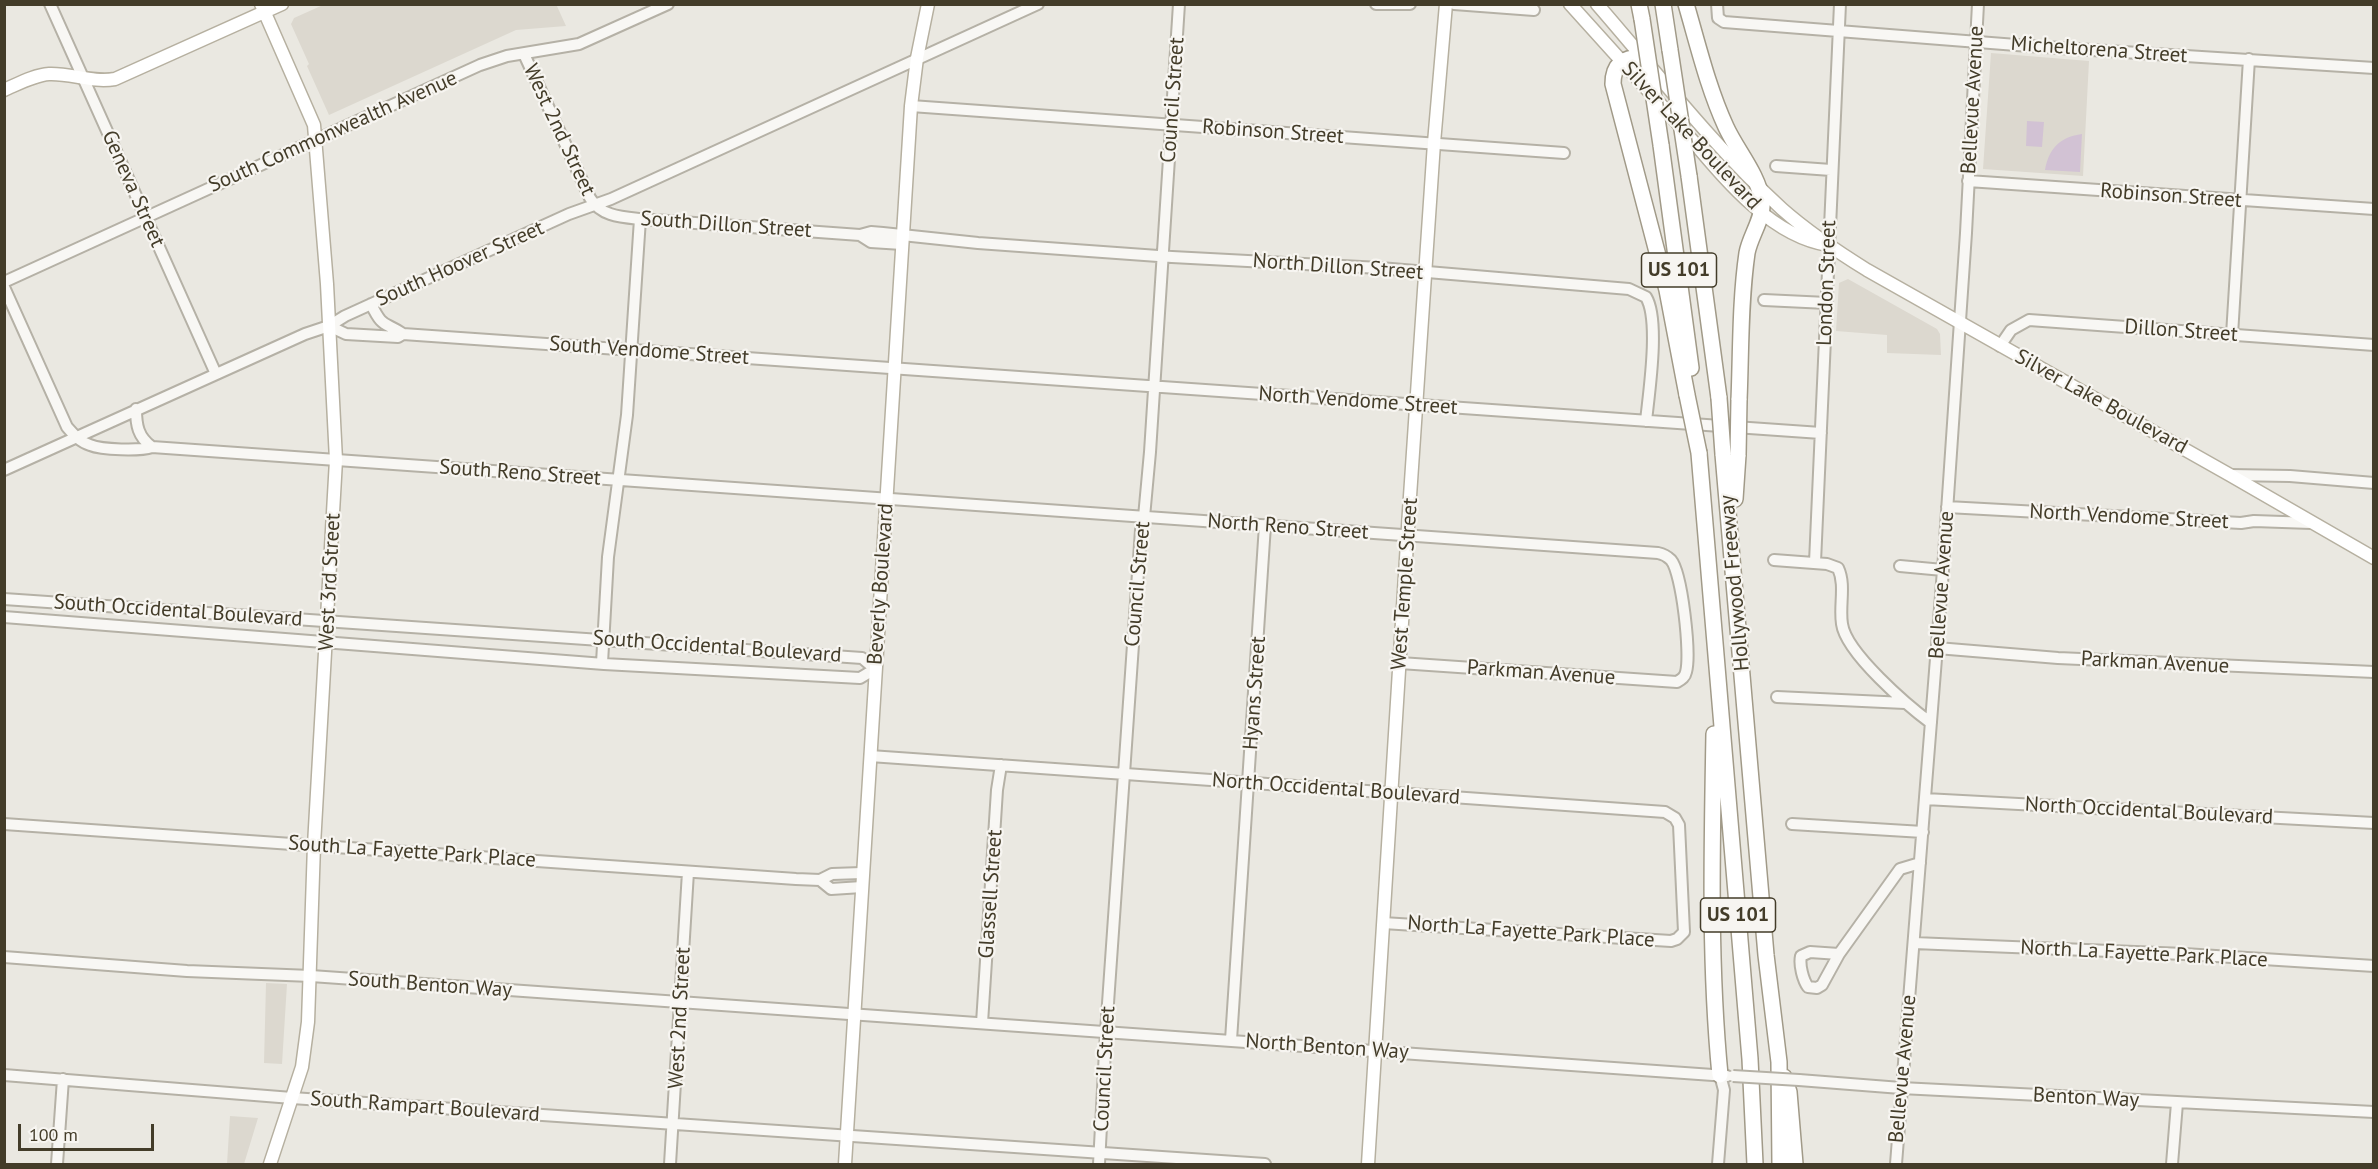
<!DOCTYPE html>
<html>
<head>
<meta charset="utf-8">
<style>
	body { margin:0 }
	#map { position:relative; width:2378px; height:1169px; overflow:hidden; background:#eae8e1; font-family:"PT Sans",sans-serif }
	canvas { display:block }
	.frame { position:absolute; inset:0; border:6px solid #433c29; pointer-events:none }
	.scale { position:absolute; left:18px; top:1124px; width:136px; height:27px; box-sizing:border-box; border:3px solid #433c29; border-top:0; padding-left:8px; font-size:18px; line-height:21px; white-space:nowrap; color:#433c29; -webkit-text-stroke:4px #f7f5f1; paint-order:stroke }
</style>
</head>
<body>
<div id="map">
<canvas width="2378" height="1169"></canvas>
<div class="frame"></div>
<div class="scale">100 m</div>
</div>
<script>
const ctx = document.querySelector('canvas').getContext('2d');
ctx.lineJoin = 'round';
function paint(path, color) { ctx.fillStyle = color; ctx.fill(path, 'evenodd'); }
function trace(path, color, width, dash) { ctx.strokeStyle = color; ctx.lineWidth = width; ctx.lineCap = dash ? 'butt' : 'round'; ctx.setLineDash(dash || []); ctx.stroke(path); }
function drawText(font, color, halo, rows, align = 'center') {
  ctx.font = font + ' "PT Sans",sans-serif'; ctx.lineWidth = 4.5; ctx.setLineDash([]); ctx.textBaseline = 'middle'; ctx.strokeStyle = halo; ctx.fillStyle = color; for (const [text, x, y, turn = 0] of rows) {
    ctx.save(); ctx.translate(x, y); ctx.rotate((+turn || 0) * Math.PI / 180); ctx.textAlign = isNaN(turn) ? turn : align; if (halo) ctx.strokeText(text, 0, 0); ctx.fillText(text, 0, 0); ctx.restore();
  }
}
paint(new Path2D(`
	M 556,4 L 566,26 L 516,30 L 329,115 L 307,66 L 309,64 L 291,24 L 294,18 L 323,5 Z
	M 1991,53 L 2089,61 L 2083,176 L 1983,169 Z
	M 1848,279 L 1937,329 L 1940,334 L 1941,355 L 1887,353 L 1887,335 L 1836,331 L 1839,283 Z
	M 266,983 L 287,984 L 282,1064 L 264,1063 Z
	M 230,1116 L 258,1118 L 244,1164 L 227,1164 Z`), '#dcd8cf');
paint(new Path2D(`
	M 2027,121 L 2044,122 L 2042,147 L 2026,146 Z
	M 2082,134 L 2080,172 L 2045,170 C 2049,148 2060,137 2082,134 Z`), '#d2c2d4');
const minor = new Path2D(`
	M 50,4 L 216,374
	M 1376,4 L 1410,4
	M 1454,4 L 1534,10
	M 1717,4 L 1718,18 L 1724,22 L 2029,46 L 2374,68
	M 524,54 L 590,198 C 601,216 620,217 640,219 L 860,235 L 871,232 L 883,233 L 978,243 L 1172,257 L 1380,268 L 1629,289 L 1646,297 C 1660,320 1649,392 1646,421
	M 911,106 L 1564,153
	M 1776,166 L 1831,170
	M 1968,181 L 2374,209
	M 860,235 L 871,242 L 902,244
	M 4,282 L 480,65 L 507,56 L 579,44 L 668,4
	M 4,287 L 67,427 C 74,435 80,442 90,445 C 102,450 140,451 152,447 L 1658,553 C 1663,554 1667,556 1671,560 C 1682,573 1691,654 1686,672 C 1685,677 1682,679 1677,682 L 1400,663
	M 1764,300 L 1827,303
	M 371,304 C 383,329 384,321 403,334
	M 329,326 L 346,334 L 398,337 L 403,334 L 1821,433
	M 2232,335 L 2249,59
	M 2000,346 L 2011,330 L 2029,320 L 2374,345
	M 136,409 C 136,425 138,437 152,447
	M 4,470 L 305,334 L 329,326 L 345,316 L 569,214 L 611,199 L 1038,4
	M 2230,475 L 2290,476 L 2374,483
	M 1947,507 L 2241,523 L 2254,521 L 2311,523
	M 1774,560 L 1827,564 L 1838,568 C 1846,585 1839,606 1842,624 C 1846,653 1908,706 1931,723
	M 1815,562 L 1840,4
	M 1900,566 L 1943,570
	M 4,599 L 862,658 L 875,669 L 860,678 L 604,664 L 4,617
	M 1937,648 L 2058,658 L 2374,672
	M 602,663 L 608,557 L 627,415 L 640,219
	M 1777,697 L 1905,703
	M 870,756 L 1665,812 L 1675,818 L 1679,825 L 1684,932 L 1677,939 L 1671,941 L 1383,923
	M 1925,799 L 2374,823
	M 4,824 L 796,879 L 820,880 L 832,874 L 862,873
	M 1792,824 L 1923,832
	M 820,880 L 831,889 L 862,887
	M 1914,943 L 2184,954 L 2374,966
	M 1839,954 L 1810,952 L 1801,956 C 1799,965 1803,980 1808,987 L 1817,988 L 1822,985 L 1839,954 L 1900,869 L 1920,863
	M 4,957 L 187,971 L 311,976 L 1727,1076
	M 982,1023 L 997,790 L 1001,765
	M 1231,1040 L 1265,525
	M 4,1075 L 292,1098 L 1265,1164
	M 1799,1080 L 1901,1088 L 2374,1112
	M 57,1164 L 63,1079
	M 670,1164 L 688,872
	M 1099,1164 L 1106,1032 L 1141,530 L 1144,517 L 1150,452 L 1179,4
	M 1718,1164 L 1724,1090 L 1720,1075
	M 1896,1164 L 1943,570 L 1966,233 L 1978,4
	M 2172,1164 L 2177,1103`);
const major = new Path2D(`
	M 261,4 L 314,125 L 327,284 L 336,460 L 314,845 L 308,1022 L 302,1067 L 270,1164
	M 1570,4 C 1604,42 1638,79 1672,117 C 1713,163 1763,235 1828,245
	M 1597,4 C 1657,73 1714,147 1782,209 C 1808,232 1838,252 1867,270 L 2230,475 L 2374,558
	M 4,90 C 18,84 34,75 49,74 C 71,73 92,83 115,79 L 282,4
	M 845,1164 L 911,106 L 917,58 L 928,4
	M 1368,1164 L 1409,511 L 1434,143 L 1446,4`);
const highway = new Path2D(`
	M 1639,4 L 1642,19
	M 1663,4 L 1670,50
	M 1686,4 C 1698,45 1708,88 1726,127 C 1737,151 1758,174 1762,201 C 1764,218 1750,236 1747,253 C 1740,301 1741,352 1739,400
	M 1643,57 C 1624,57 1613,63 1613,84 L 1667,290 L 1687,395
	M 1661,145 L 1691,368
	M 1689,176 L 1719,398
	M 1699,453 L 1750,1059 L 1755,1164
	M 1723,454 L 1766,955 L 1779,1062 L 1780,1164
	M 1735,499 L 1738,455
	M 1714,734 C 1712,848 1709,962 1720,1075
	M 1784,1077 L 1789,1092 L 1795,1164`);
trace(minor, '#b5b1a6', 14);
trace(major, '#b6b0a0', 15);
trace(highway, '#a19a88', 18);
trace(minor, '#f8f7f4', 10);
trace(major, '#fff', 12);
trace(highway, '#fff', 15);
const minorBridge = new Path2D(`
	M 1733,1076 L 1799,1080`);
const highwayBridge = new Path2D(`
	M 1642,19 L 1661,145
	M 1670,50 L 1689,176
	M 1687,395 L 1699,453
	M 1719,398 L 1723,454
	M 1738,455 L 1739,400`);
trace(minorBridge, '#b5b1a6', 14, []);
trace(highwayBridge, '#a19a88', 18, []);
trace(minorBridge, '#f8f7f4', 10);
trace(highwayBridge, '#fff', 15);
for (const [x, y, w] of [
	[1679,270,75],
	[1738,915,75]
]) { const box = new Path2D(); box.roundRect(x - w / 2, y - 17, w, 34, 4.5); ctx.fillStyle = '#f7f5f1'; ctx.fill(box); trace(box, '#433c29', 1.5); }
drawText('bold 20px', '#433c29', null, [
	["US 101",1679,270],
	["US 101",1738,915]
]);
drawText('21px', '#433c29', '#f7f5f1', [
	["Micheltorena Street",2099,50,4],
	["Council Street",1173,100,-86],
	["Bellevue Avenue",1973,100,-87],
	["West 2nd Street",559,130,65],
	["South Commonwealth Avenue",333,132,-24],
	["Robinson Street",1273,132,4],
	["Silver Lake Boulevard",1691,136,47],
	["Geneva Street",133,189,66],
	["Robinson Street",2171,196,4],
	["South Dillon Street",726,225,4],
	["South Hoover Street",460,264,-24],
	["North Dillon Street",1338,267,4],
	["London Street",1827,283,-88],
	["Dillon Street",2181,331,4],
	["South Vendome Street",649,351,4],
	["North Vendome Street",1358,401,4],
	["Silver Lake Boulevard",2101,402,29],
	["South Reno Street",520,473,4],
	["North Vendome Street",2129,517,3],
	["North Reno Street",1288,527,4],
	["West 3rd Street",330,582,-87],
	["Hollywood Freeway",1735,583,-95],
	["Beverly Boulevard",881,584,-86],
	["Council Street",1138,584,-85],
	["West Temple Street",1405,584,-86],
	["Bellevue Avenue",1942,585,-86],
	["South Occidental Boulevard",178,611,4],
	["South Occidental Boulevard",717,647,4],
	["Parkman Avenue",2155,663,3],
	["Parkman Avenue",1541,673,4],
	["Hyans Street",1255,693,-86],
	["North Occidental Boulevard",1336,789,4],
	["North Occidental Boulevard",2149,811,3],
	["South La Fayette Park Place",412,852,4],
	["Glassell Street",991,894,-86],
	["North La Fayette Park Place",1531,932,4],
	["North La Fayette Park Place",2144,954,3],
	["South Benton Way",430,985,4],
	["West 2nd Street",680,1018,-87],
	["North Benton Way",1327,1047,4],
	["Council Street",1105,1069,-87],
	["Bellevue Avenue",1903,1069,-85],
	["Benton Way",2086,1098,3],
	["South Rampart Boulevard",425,1107,4]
]);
</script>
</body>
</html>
